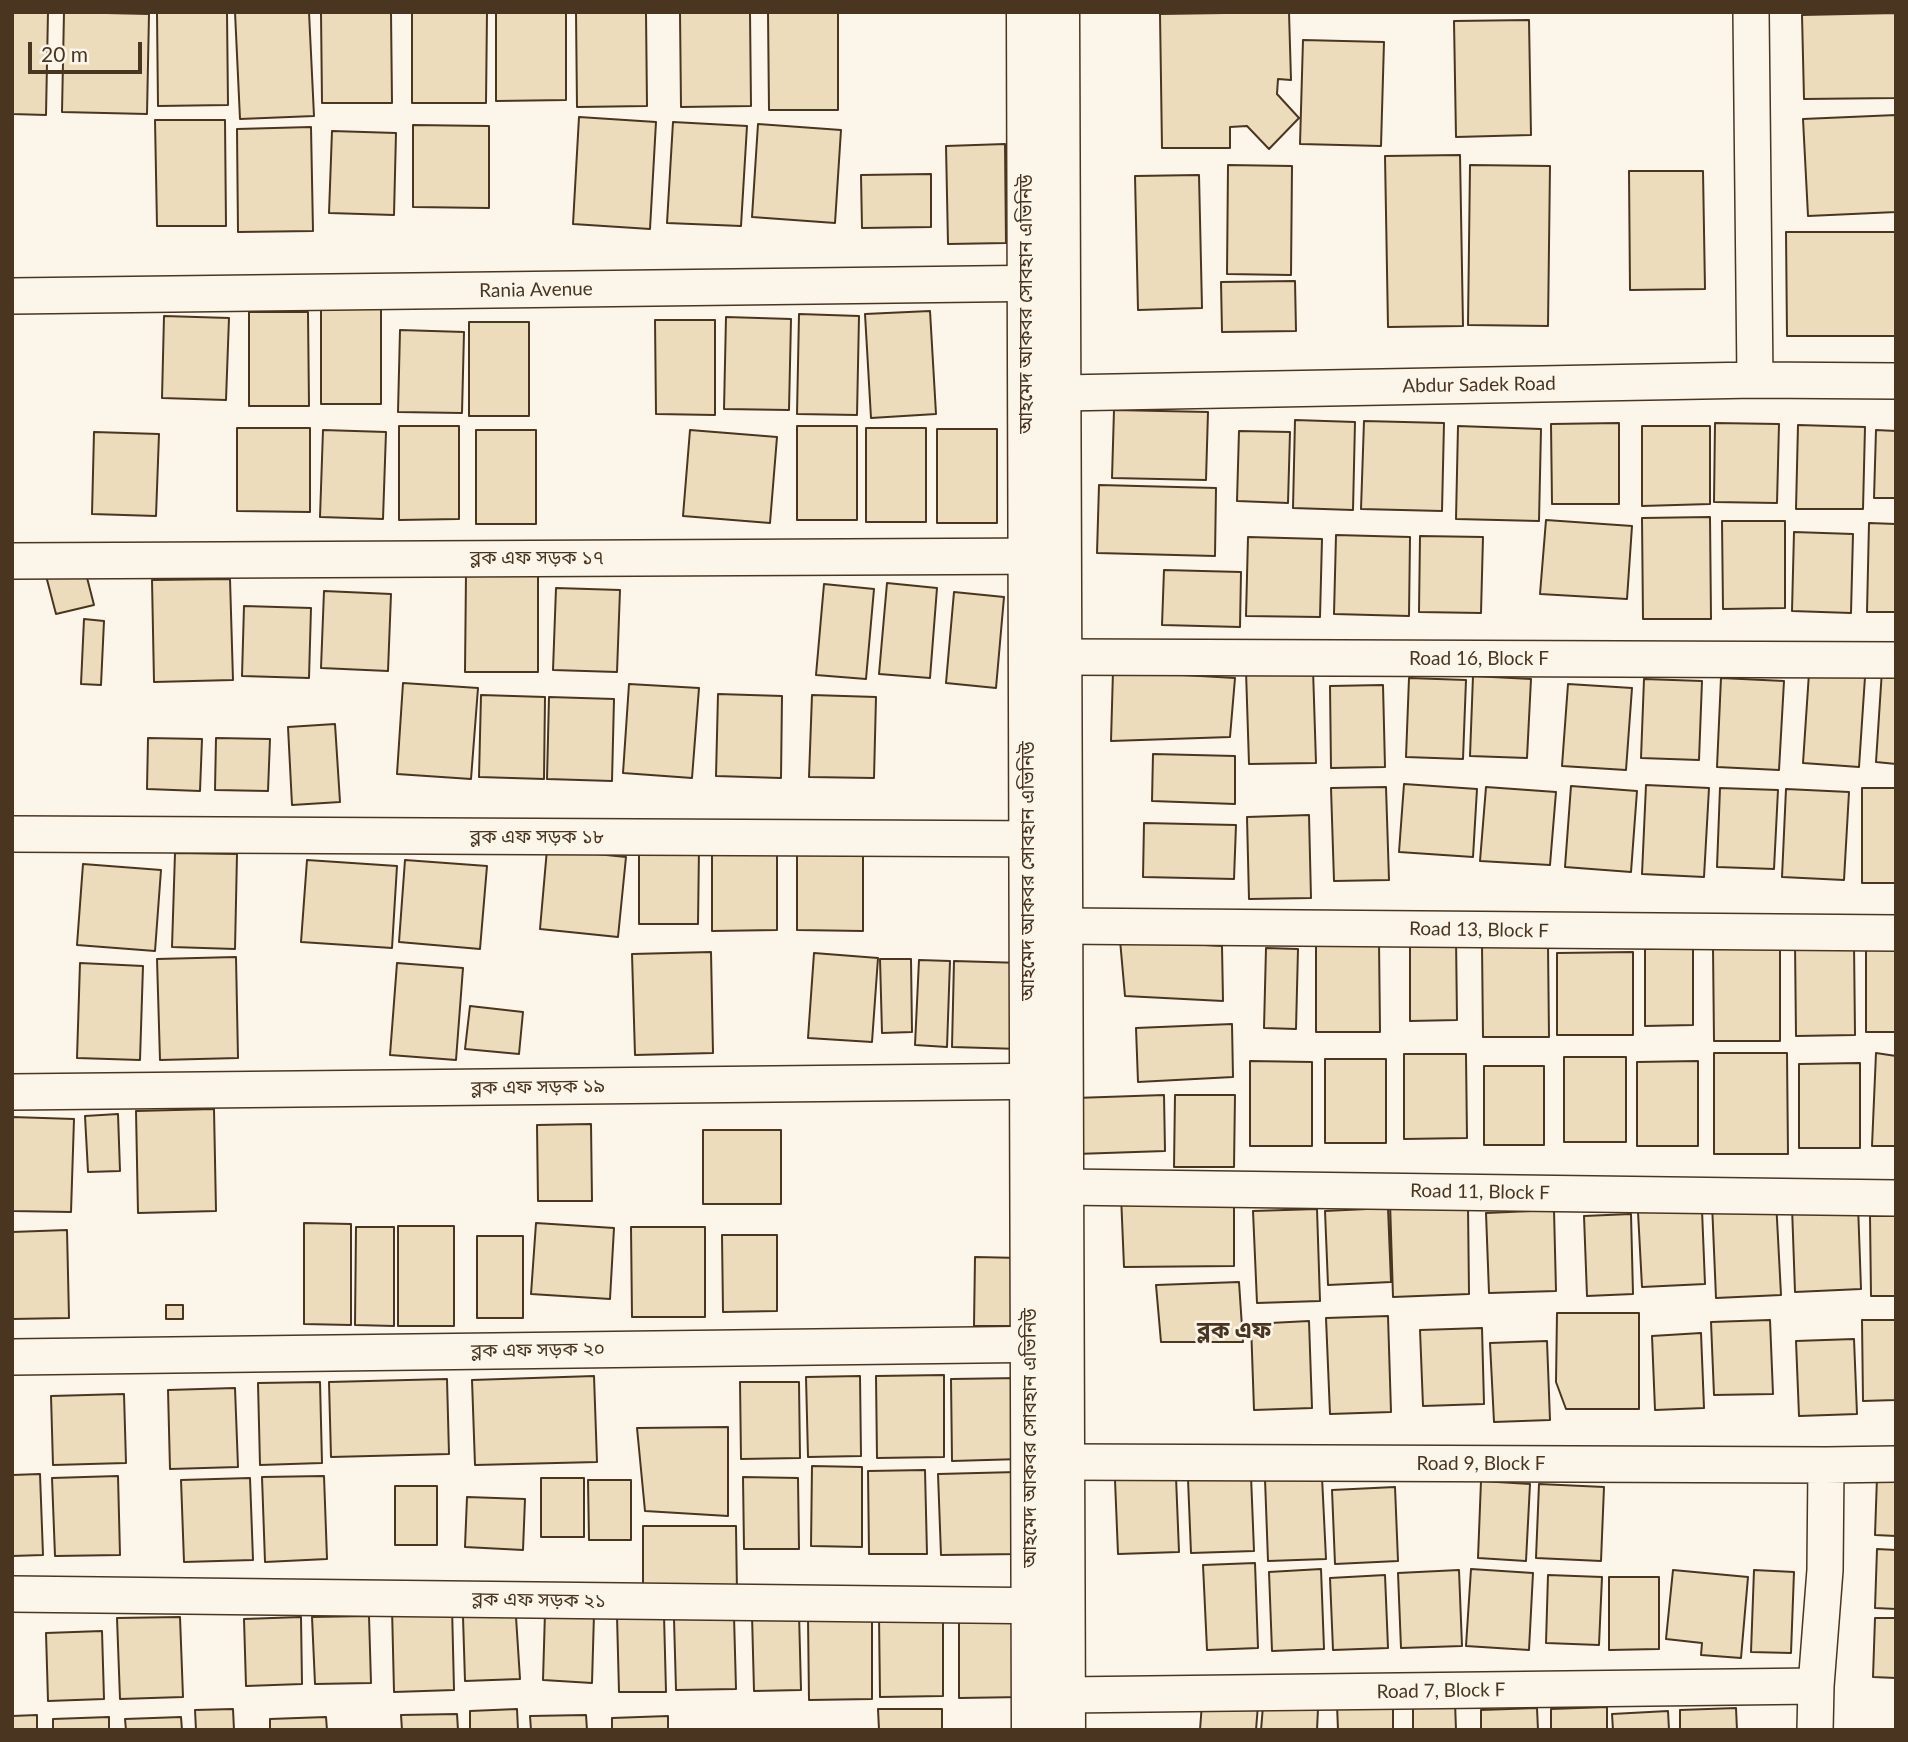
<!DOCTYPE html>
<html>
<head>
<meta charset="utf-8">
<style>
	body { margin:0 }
	#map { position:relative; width:1908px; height:1742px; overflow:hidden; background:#fbf6e9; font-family:Lato,sans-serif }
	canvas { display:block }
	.frame { position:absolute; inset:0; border:14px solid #4a3520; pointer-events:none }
	.scale { position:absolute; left:28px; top:42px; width:114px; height:32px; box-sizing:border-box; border:4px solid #4a3520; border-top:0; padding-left:9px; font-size:21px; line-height:24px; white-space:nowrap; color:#4a3520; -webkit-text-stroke:5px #fbf6e9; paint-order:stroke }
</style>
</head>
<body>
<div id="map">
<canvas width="1908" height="1742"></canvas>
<div class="frame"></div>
<div class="scale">20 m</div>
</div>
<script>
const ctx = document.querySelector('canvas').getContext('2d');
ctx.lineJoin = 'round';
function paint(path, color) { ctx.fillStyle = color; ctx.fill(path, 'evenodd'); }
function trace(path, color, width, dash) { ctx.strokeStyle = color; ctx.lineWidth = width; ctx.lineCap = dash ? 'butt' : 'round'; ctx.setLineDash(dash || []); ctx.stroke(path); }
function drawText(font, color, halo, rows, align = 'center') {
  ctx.font = font + ' Lato,"Noto Sans Bengali",sans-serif'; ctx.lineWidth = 5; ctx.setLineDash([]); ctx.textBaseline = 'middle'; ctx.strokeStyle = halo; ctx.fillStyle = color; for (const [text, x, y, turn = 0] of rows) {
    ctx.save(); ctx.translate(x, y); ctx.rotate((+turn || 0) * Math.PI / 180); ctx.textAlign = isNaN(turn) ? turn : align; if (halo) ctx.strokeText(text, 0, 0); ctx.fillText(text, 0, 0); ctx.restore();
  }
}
const building = new Path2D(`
	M 12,12 L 48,12 L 46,115 L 12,114 Z
	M 64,12 L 149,14 L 147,114 L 62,112 Z
	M 157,12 L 227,12 L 228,105 L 158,106 Z
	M 235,12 L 309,12 L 314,116 L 240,119 Z
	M 321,12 L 391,12 L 392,103 L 322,103 Z
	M 412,12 L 487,12 L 486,103 L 412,103 Z
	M 496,12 L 566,12 L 566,100 L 496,101 Z
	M 576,12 L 646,12 L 647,106 L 577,107 Z
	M 680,12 L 750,12 L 751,106 L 681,107 Z
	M 768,12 L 838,12 L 838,110 L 769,110 Z
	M 1289,12 L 1291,80 L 1278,79 L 1277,94 L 1299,118 L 1269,149 L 1247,126 L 1230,127 L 1230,148 L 1162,148 L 1160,14 Z
	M 1896,13 L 1896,98 L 1804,99 L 1802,15 Z
	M 1529,20 L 1531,135 L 1456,137 L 1454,21 Z
	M 1303,40 L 1384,42 L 1381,146 L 1300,144 Z
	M 1896,115 L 1896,212 L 1808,216 L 1803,119 Z
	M 579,117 L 656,122 L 650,229 L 573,224 Z
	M 155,120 L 225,120 L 226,226 L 157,226 Z
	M 673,122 L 747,126 L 741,226 L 667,223 Z
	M 758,124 L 841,130 L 835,223 L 752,217 Z
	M 413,125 L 489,126 L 489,208 L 413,207 Z
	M 311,127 L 313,231 L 238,232 L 237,129 Z
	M 332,131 L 396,133 L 394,215 L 329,213 Z
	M 1005,144 L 1006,243 L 948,244 L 946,146 Z
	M 1460,155 L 1463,326 L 1388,327 L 1385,156 Z
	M 1228,165 L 1292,166 L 1291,275 L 1227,274 Z
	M 1470,165 L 1550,166 L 1548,326 L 1468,325 Z
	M 1629,171 L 1703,171 L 1705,289 L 1630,290 Z
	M 931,174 L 931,227 L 862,228 L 861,175 Z
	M 1199,175 L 1202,308 L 1138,310 L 1135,176 Z
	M 1786,232 L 1896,232 L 1896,336 L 1787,336 Z
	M 1295,281 L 1296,331 L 1222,332 L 1221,282 Z
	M 321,309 L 381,309 L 381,404 L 321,404 Z
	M 930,311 L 936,414 L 871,418 L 865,314 Z
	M 249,312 L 308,312 L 309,406 L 249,406 Z
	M 799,314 L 859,316 L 857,415 L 797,414 Z
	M 164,316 L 229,318 L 226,400 L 162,398 Z
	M 726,317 L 791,319 L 789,410 L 724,409 Z
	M 655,320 L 715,320 L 715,415 L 656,414 Z
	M 469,322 L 529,322 L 529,416 L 469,416 Z
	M 400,330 L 464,332 L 462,413 L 398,412 Z
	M 1114,410 L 1208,412 L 1206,480 L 1112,478 Z
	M 1295,420 L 1355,422 L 1353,510 L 1293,508 Z
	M 1364,421 L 1444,423 L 1442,511 L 1361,509 Z
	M 1619,423 L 1619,504 L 1552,504 L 1551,424 Z
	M 1715,423 L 1779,424 L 1777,503 L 1714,502 Z
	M 1798,425 L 1865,427 L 1863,509 L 1796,509 Z
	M 399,426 L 459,426 L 459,519 L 399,520 Z
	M 797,426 L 857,426 L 857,520 L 797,520 Z
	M 1458,426 L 1541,429 L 1539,521 L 1456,519 Z
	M 1642,426 L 1710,426 L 1710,504 L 1642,506 Z
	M 237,428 L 310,428 L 310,512 L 237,511 Z
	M 866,428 L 926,428 L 926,522 L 866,522 Z
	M 937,429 L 997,429 L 997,523 L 937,523 Z
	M 323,430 L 386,432 L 383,519 L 320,517 Z
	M 476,430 L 536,430 L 536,524 L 476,524 Z
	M 690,430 L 777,437 L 770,523 L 683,516 Z
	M 1876,430 L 1896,431 L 1896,498 L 1874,498 Z
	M 1239,431 L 1290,432 L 1288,503 L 1237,501 Z
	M 94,432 L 159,434 L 156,516 L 92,514 Z
	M 1099,485 L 1216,488 L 1215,556 L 1097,553 Z
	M 1710,517 L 1711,619 L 1643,619 L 1642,518 Z
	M 1546,520 L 1632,526 L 1627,599 L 1540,594 Z
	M 1722,521 L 1785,521 L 1785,608 L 1723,609 Z
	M 1869,523 L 1896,524 L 1896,612 L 1867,612 Z
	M 1794,532 L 1853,534 L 1851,613 L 1792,611 Z
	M 1336,535 L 1410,537 L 1409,616 L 1334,614 Z
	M 1420,536 L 1483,537 L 1481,613 L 1419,612 Z
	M 1248,537 L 1322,539 L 1320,617 L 1246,616 Z
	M 83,562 L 94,605 L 56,614 L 45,572 Z
	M 1164,570 L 1241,572 L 1240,627 L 1162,625 Z
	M 466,573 L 538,574 L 538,672 L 465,672 Z
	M 230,579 L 233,680 L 154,682 L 152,580 Z
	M 887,583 L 937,588 L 930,678 L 879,674 Z
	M 824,584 L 874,589 L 866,679 L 816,675 Z
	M 556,588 L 620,590 L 617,672 L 553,670 Z
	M 324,591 L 391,594 L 388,671 L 321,668 Z
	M 954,592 L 1004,597 L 996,688 L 946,683 Z
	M 244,606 L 311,608 L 309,678 L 242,676 Z
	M 84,619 L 104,621 L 101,685 L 81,684 Z
	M 1313,669 L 1316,763 L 1249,764 L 1246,671 Z
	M 1882,670 L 1896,671 L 1896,764 L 1876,762 Z
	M 1113,671 L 1235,678 L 1230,737 L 1111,741 Z
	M 1809,673 L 1865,677 L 1859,767 L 1803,763 Z
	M 1473,676 L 1531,679 L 1527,758 L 1470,756 Z
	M 1409,678 L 1466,680 L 1463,759 L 1406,757 Z
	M 1721,678 L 1784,681 L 1779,770 L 1717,767 Z
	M 1644,679 L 1702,681 L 1699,760 L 1641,758 Z
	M 403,683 L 478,688 L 471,779 L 397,774 Z
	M 629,684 L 699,688 L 692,778 L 623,773 Z
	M 1568,684 L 1632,688 L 1626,770 L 1562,766 Z
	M 1383,685 L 1385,767 L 1331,768 L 1330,686 Z
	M 718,694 L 782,696 L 781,778 L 716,776 Z
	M 481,695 L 545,697 L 544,779 L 479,777 Z
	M 812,695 L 876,697 L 874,778 L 809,777 Z
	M 549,697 L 614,699 L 612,781 L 547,779 Z
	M 335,724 L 340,802 L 292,805 L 288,727 Z
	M 148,738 L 202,739 L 200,791 L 147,789 Z
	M 216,738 L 270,739 L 268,791 L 215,790 Z
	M 1153,754 L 1235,756 L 1235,804 L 1152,801 Z
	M 1404,784 L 1477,789 L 1473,857 L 1399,852 Z
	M 1646,785 L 1709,788 L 1704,877 L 1642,874 Z
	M 1571,786 L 1637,791 L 1631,872 L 1565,867 Z
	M 1386,787 L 1389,880 L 1334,881 L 1331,788 Z
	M 1486,787 L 1556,792 L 1550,865 L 1480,861 Z
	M 1720,788 L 1778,790 L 1774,869 L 1717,867 Z
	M 1862,788 L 1896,788 L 1896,883 L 1862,883 Z
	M 1786,789 L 1849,792 L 1844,880 L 1782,877 Z
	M 1309,815 L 1311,898 L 1249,899 L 1247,817 Z
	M 1144,823 L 1236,825 L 1234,879 L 1143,877 Z
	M 699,848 L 698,924 L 639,924 L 639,849 Z
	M 547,849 L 626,857 L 618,937 L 540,929 Z
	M 863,851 L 863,931 L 797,930 L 797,852 Z
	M 712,852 L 777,852 L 777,930 L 712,931 Z
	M 175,853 L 237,854 L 235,949 L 172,947 Z
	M 307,860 L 397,866 L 392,948 L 301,942 Z
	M 405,860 L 487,866 L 480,949 L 399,942 Z
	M 83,864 L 161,870 L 155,951 L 77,945 Z
	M 1456,936 L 1457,1020 L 1410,1021 L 1410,937 Z
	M 1120,940 L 1222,946 L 1223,1001 L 1125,996 Z
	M 1316,941 L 1379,941 L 1380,1032 L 1316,1032 Z
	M 1866,942 L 1896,942 L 1896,1032 L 1866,1032 Z
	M 1795,943 L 1854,943 L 1855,1035 L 1796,1036 Z
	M 1482,945 L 1548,945 L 1549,1037 L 1483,1037 Z
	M 1266,948 L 1298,949 L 1296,1029 L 1264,1028 Z
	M 1713,948 L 1780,948 L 1780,1041 L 1714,1041 Z
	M 1645,949 L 1693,949 L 1693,1025 L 1645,1026 Z
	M 711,952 L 713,1053 L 635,1055 L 632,954 Z
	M 1633,952 L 1633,1035 L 1557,1035 L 1557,953 Z
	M 814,953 L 878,958 L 872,1042 L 808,1038 Z
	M 236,957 L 238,1058 L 160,1060 L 157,959 Z
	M 880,959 L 911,959 L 912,1032 L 882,1033 Z
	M 919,960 L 950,961 L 947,1047 L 915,1045 Z
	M 954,961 L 1022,963 L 1020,1049 L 952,1047 Z
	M 80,963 L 143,966 L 140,1060 L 77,1058 Z
	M 397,963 L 463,968 L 456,1060 L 390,1055 Z
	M 470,1006 L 523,1012 L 519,1054 L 465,1049 Z
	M 1232,1024 L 1233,1077 L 1138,1082 L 1136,1028 Z
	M 1714,1053 L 1787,1053 L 1788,1154 L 1714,1154 Z
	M 1876,1053 L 1896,1056 L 1896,1146 L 1872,1146 Z
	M 1404,1054 L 1466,1054 L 1467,1138 L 1404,1139 Z
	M 1564,1057 L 1626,1057 L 1626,1142 L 1564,1142 Z
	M 1325,1059 L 1386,1059 L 1386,1143 L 1325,1143 Z
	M 1250,1061 L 1312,1062 L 1312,1146 L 1250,1146 Z
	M 1698,1061 L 1698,1146 L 1637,1146 L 1637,1062 Z
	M 1860,1063 L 1860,1148 L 1799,1148 L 1799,1064 Z
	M 1484,1066 L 1544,1066 L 1544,1145 L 1484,1145 Z
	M 1164,1095 L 1165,1151 L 1076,1154 L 1075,1098 Z
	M 1175,1095 L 1235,1095 L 1234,1167 L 1174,1167 Z
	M 214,1109 L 216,1211 L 138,1213 L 136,1111 Z
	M 118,1114 L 120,1171 L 88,1172 L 85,1116 Z
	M 12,1117 L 74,1119 L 71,1212 L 12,1211 Z
	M 591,1124 L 592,1201 L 538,1201 L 537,1125 Z
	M 703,1130 L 781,1130 L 781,1204 L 703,1204 Z
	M 1121,1195 L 1234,1201 L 1234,1266 L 1124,1267 Z
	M 1776,1200 L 1781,1295 L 1716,1298 L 1712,1203 Z
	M 1390,1202 L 1468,1206 L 1469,1294 L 1393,1297 Z
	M 1858,1205 L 1861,1289 L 1795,1292 L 1792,1207 Z
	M 1388,1208 L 1391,1282 L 1328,1285 L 1325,1211 Z
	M 1317,1209 L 1320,1301 L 1257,1303 L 1253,1211 Z
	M 1554,1210 L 1556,1291 L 1489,1293 L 1486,1213 Z
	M 1702,1210 L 1705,1284 L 1642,1287 L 1638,1212 Z
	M 1631,1214 L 1633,1294 L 1587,1296 L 1584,1216 Z
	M 1870,1216 L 1896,1216 L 1896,1296 L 1871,1296 Z
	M 304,1223 L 351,1224 L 351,1325 L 304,1324 Z
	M 536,1223 L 614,1228 L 610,1299 L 531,1294 Z
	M 398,1226 L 454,1226 L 454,1326 L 398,1326 Z
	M 356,1227 L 394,1227 L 394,1326 L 355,1325 Z
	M 631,1227 L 705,1227 L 705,1317 L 632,1317 Z
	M 67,1230 L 69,1318 L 12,1319 L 12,1232 Z
	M 722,1235 L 777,1235 L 777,1311 L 723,1312 Z
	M 477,1236 L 523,1236 L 523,1318 L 477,1318 Z
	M 975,1257 L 1021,1258 L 1019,1326 L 974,1326 Z
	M 1239,1282 L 1243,1342 L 1161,1342 L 1156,1285 Z
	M 166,1305 L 183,1305 L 183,1319 L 166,1319 Z
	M 1557,1313 L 1639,1313 L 1639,1409 L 1566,1409 L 1556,1382 Z
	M 1388,1316 L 1391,1412 L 1330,1414 L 1326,1318 Z
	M 1770,1320 L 1773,1394 L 1714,1395 L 1711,1322 Z
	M 1862,1320 L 1896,1320 L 1896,1400 L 1863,1401 Z
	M 1309,1321 L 1312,1408 L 1254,1410 L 1251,1324 Z
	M 1482,1328 L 1484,1404 L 1423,1406 L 1420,1330 Z
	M 1701,1333 L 1704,1408 L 1655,1410 L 1652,1336 Z
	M 1854,1339 L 1857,1414 L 1799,1416 L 1796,1341 Z
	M 1547,1341 L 1550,1420 L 1494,1422 L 1490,1343 Z
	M 944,1375 L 944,1457 L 877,1458 L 876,1376 Z
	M 594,1376 L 597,1462 L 475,1465 L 472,1380 Z
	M 860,1376 L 861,1456 L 808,1457 L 806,1377 Z
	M 1020,1378 L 1021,1459 L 952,1461 L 951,1379 Z
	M 447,1379 L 449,1454 L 331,1457 L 329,1382 Z
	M 320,1382 L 322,1463 L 260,1465 L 258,1383 Z
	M 740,1382 L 799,1382 L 800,1458 L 741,1459 Z
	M 235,1388 L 238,1467 L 170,1469 L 168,1390 Z
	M 124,1394 L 126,1463 L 53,1465 L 51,1396 Z
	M 728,1427 L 728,1516 L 645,1511 L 637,1428 Z
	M 812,1466 L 862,1467 L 862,1547 L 811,1546 Z
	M 925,1470 L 927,1554 L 869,1554 L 868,1471 Z
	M 1017,1472 L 1019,1554 L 941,1555 L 938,1474 Z
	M 40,1474 L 43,1555 L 12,1556 L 12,1475 Z
	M 118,1476 L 120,1555 L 55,1556 L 52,1478 Z
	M 324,1476 L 327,1559 L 265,1562 L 262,1477 Z
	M 1251,1476 L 1254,1551 L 1191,1553 L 1188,1479 Z
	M 743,1477 L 798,1478 L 799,1549 L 744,1549 Z
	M 1176,1477 L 1179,1552 L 1118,1554 L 1115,1480 Z
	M 1322,1477 L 1326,1559 L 1268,1561 L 1265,1479 Z
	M 1877,1477 L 1896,1477 L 1896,1536 L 1875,1535 Z
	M 250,1478 L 253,1560 L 184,1562 L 181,1480 Z
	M 541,1478 L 584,1478 L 584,1537 L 541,1537 Z
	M 588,1480 L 631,1480 L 631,1540 L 589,1540 Z
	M 1481,1481 L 1530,1484 L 1526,1561 L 1478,1558 Z
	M 1539,1484 L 1604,1487 L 1601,1561 L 1536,1558 Z
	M 395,1486 L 437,1486 L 437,1545 L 395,1545 Z
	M 1395,1487 L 1398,1561 L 1335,1564 L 1332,1490 Z
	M 467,1497 L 525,1499 L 523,1550 L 465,1547 Z
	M 643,1526 L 736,1526 L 737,1593 L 643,1593 Z
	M 1877,1549 L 1896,1550 L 1896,1609 L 1875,1608 Z
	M 1255,1563 L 1258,1648 L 1207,1650 L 1203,1565 Z
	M 1321,1569 L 1324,1649 L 1272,1651 L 1269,1572 Z
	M 1471,1569 L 1533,1573 L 1529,1650 L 1466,1646 Z
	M 1459,1570 L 1462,1646 L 1401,1648 L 1398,1573 Z
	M 1673,1570 L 1748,1577 L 1741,1658 L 1701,1655 L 1702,1643 L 1666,1639 Z
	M 1754,1570 L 1794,1572 L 1791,1653 L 1751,1652 Z
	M 1385,1575 L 1388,1648 L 1333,1650 L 1330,1578 Z
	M 1548,1575 L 1602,1577 L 1599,1645 L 1546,1643 Z
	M 1609,1577 L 1659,1577 L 1659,1649 L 1609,1650 Z
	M 452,1606 L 454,1690 L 394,1692 L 392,1608 Z
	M 545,1612 L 594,1614 L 592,1683 L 543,1680 Z
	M 799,1613 L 801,1690 L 754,1691 L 752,1615 Z
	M 943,1614 L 943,1696 L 880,1697 L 879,1615 Z
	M 664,1615 L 666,1692 L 619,1692 L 617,1616 Z
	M 959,1615 L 1022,1615 L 1023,1697 L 959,1698 Z
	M 369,1616 L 371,1683 L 315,1684 L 312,1617 Z
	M 734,1616 L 736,1689 L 676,1690 L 674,1619 Z
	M 180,1617 L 183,1697 L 120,1699 L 117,1618 Z
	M 301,1617 L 302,1684 L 246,1686 L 244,1619 Z
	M 463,1617 L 516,1617 L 520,1679 L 465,1681 Z
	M 808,1617 L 872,1617 L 872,1699 L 809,1700 Z
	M 1875,1618 L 1896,1618 L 1896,1678 L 1873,1677 Z
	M 102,1631 L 104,1699 L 48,1701 L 46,1633 Z
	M 1455,1702 L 1456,1730 L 1413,1730 L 1413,1703 Z
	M 1202,1703 L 1258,1705 L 1256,1730 L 1200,1730 Z
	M 1393,1704 L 1393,1730 L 1338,1730 L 1337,1705 Z
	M 1263,1706 L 1318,1709 L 1317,1730 L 1261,1730 Z
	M 1607,1707 L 1607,1730 L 1551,1730 L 1551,1709 Z
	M 1537,1708 L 1538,1730 L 1481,1730 L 1481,1710 Z
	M 1736,1708 L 1737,1730 L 1680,1730 L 1680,1710 Z
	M 233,1709 L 234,1730 L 196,1730 L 195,1710 Z
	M 517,1709 L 518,1730 L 470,1730 L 470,1711 Z
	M 878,1709 L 942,1709 L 942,1730 L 879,1730 Z
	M 1668,1711 L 1669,1730 L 1613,1730 L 1612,1714 Z
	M 457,1714 L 458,1730 L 402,1730 L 401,1715 Z
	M 37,1715 L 37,1730 L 12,1730 L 12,1716 Z
	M 586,1715 L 587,1730 L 531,1730 L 530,1716 Z
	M 668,1716 L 668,1730 L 612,1730 L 612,1718 Z
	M 109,1717 L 109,1730 L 53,1730 L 53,1719 Z
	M 181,1717 L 182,1730 L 126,1730 L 125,1719 Z
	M 326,1717 L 327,1730 L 270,1730 L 270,1719 Z`);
paint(building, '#ecdcbc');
trace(building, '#4a3520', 2);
const street = new Path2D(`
	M 1751,12 L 1755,380
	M 12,296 L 1055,283
	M 1062,393 L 1755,380 L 1896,381
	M 12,561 L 1055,556
	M 1062,657 L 1896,660
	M 12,834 L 1055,839
	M 1063,926 L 1896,933
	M 12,1092 L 1059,1081
	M 1064,1187 L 1896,1198
	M 12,1357 L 1057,1344
	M 1065,1462 L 1826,1465 L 1896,1464
	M 12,1594 L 1058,1606
	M 1066,1695 L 1816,1686
	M 1815,1730 L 1816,1686 L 1825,1570 L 1826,1465`);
const secondary = new Path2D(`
	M 1026,12 L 1031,1730
	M 1060,12 L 1066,1730`);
trace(street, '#4a3520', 38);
trace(secondary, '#4a3520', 41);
trace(street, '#fbf6e9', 35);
trace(secondary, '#fbf6e9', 38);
drawText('19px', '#4a3520', '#fbf6e9', [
	["Rania Avenue",536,290,-1],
	["আহমেদ আকবর সোবহান এভিনিউ",1026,304,-90],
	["Abdur Sadek Road",1479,385,-1],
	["ব্লক এফ সড়ক ১৭",537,558],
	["Road 16, Block F",1479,659],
	["ব্লক এফ সড়ক ১৮",537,837],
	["আহমেদ আকবর সোবহান এভিনিউ",1028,871,-90],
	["Road 13, Block F",1479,930,1],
	["ব্লক এফ সড়ক ১৯",538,1087,-1],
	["Road 11, Block F",1480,1192,1],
	["ব্লক এফ সড়ক ২০",538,1350,-1],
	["আহমেদ আকবর সোবহান এভিনিউ",1030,1438,-90],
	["Road 9, Block F",1481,1464],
	["ব্লক এফ সড়ক ২১",539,1600,1],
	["Road 7, Block F",1441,1691,-1]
]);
drawText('bold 23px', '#4a3520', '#fbf6e9', [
	["ব্লক এফ",1234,1331]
]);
</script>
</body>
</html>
